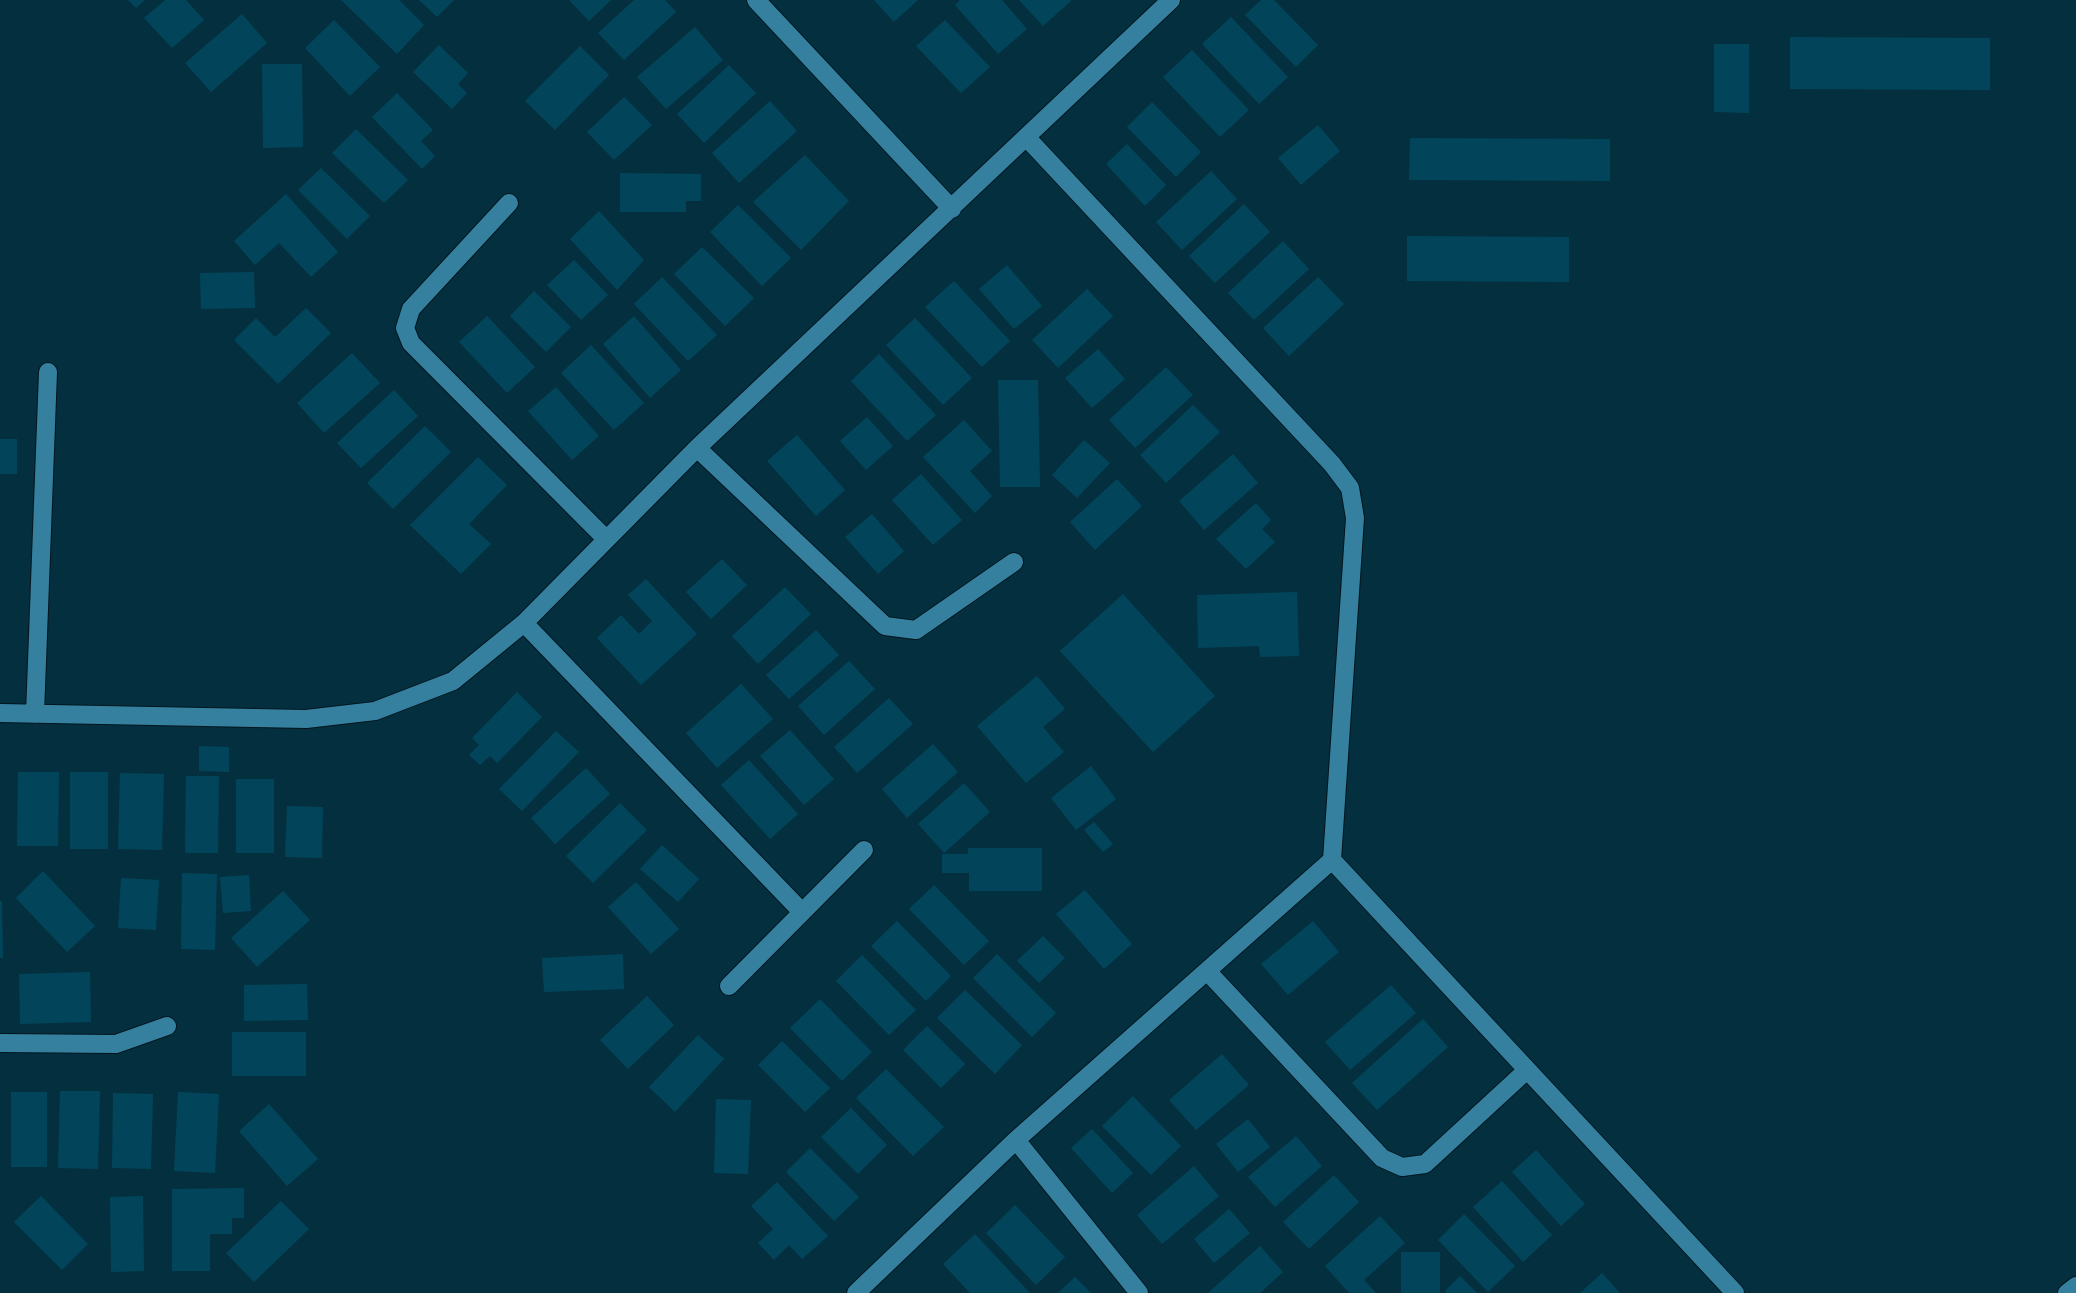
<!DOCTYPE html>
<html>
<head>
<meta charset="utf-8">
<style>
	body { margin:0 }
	canvas { display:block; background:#042f3e }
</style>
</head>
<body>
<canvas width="2076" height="1293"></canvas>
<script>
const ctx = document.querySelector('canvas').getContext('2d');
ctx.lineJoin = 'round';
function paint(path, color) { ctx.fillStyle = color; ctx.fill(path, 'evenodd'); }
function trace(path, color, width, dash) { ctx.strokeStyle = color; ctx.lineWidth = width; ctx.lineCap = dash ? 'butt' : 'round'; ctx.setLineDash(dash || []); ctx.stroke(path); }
paint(new Path2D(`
	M 128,0 L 145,0 L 136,8 Z
	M 165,0 L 186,0 L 204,20 L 172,48 L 144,18 Z
	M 341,0 L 399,0 L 424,25 L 397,54 Z
	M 419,0 L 454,0 L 437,17 Z
	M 569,0 L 611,0 L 589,21 Z
	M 634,0 L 665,0 L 676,12 L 624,60 L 598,33 Z
	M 874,0 L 918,0 L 894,22 Z
	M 960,0 L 1002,0 L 1027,29 L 998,54 L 955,5 Z
	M 1019,0 L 1070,0 L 1071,1 L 1043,26 Z
	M 1261,0 L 1274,0 L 1318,45 L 1296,67 L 1245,15 Z
	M 242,14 L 267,43 L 211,92 L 185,63 Z
	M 1231,17 L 1288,77 L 1259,104 L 1202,44 Z
	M 334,20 L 380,67 L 350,96 L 305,48 Z
	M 945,20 L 990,67 L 961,93 L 916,46 Z
	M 695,27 L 723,60 L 666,109 L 637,77 Z
	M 1790,37 L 1990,38 L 1990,90 L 1790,89 Z
	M 1714,44 L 1749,44 L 1749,113 L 1714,112 Z
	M 439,45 L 468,73 L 458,84 L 467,93 L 452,109 L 413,72 Z
	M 580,46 L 609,75 L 555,130 L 525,101 Z
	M 1192,50 L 1249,110 L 1220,137 L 1163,77 Z
	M 262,64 L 302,64 L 303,147 L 263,148 Z
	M 729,65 L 756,93 L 704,143 L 677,114 Z
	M 397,93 L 433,130 L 421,141 L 435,156 L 422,169 L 372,117 Z
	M 624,97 L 652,125 L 614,160 L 587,132 Z
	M 770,101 L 797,131 L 739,183 L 712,153 Z
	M 1152,102 L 1201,152 L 1176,177 L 1127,127 Z
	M 1318,125 L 1340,151 L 1301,185 L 1278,158 Z
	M 356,129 L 408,180 L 384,203 L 332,153 Z
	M 1410,138 L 1610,139 L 1610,181 L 1409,180 Z
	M 1127,144 L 1166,185 L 1145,206 L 1106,164 Z
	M 805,155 L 849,201 L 801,250 L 753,202 Z
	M 321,168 L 370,216 L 347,239 L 298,190 Z
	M 1211,171 L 1237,199 L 1182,250 L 1156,222 Z
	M 620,173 L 701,174 L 701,201 L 686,201 L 686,212 L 620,212 Z
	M 286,194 L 338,252 L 311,277 L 279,243 L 255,265 L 234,241 Z
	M 1244,204 L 1270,232 L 1215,283 L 1189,256 Z
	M 738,205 L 791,258 L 762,286 L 710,232 Z
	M 599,211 L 644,260 L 617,290 L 570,239 Z
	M 1407,236 L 1569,237 L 1569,282 L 1407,281 Z
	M 1283,241 L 1309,269 L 1254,320 L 1228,293 Z
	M 702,247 L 754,298 L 725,326 L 674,274 Z
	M 574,260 L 608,295 L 581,320 L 547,285 Z
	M 1007,265 L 1042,306 L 1014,329 L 979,289 Z
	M 254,272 L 255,308 L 201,309 L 200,273 Z
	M 662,277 L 717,335 L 688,361 L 634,304 Z
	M 1318,277 L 1344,304 L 1289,356 L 1263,328 Z
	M 954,281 L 1010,341 L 982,367 L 925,307 Z
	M 1087,289 L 1113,316 L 1058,368 L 1032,340 Z
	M 534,291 L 571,327 L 546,352 L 510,316 Z
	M 306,308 L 331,333 L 278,384 L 234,340 L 256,318 L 275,337 Z
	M 487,316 L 535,367 L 507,393 L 459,342 Z
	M 634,316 L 681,370 L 650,398 L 603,344 Z
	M 915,318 L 972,378 L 943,405 L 886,345 Z
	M 591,345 L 644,403 L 614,430 L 561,373 Z
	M 1098,349 L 1125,379 L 1092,408 L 1065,378 Z
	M 352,353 L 380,383 L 324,433 L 297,403 Z
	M 879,354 L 936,415 L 907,441 L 851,381 Z
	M 1166,367 L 1193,395 L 1135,448 L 1109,420 Z
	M 998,380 L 1038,380 L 1040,487 L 1000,487 Z
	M 556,387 L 599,436 L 572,460 L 528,411 Z
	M 394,390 L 418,416 L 361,468 L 337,443 Z
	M 1193,405 L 1220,432 L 1166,483 L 1140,455 Z
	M 867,417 L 893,446 L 866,470 L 840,441 Z
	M 964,420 L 992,451 L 970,471 L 992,496 L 975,513 L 923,457 Z
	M 425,426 L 451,452 L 393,509 L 367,483 Z
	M 797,435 L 845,490 L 816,516 L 767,461 Z
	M 0,439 L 17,439 L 17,474 L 0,474 Z
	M 1084,440 L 1110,463 L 1077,498 L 1052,475 Z
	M 1233,454 L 1258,483 L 1204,530 L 1179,501 Z
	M 478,457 L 507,485 L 469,524 L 491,544 L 461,574 L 410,525 Z
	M 921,474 L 962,520 L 933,545 L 892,500 Z
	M 1117,479 L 1142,506 L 1095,550 L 1070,522 Z
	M 1256,503 L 1271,520 L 1262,529 L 1275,542 L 1246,569 L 1216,539 Z
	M 872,514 L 904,551 L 878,574 L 845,537 Z
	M 722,559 L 747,585 L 711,619 L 686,592 Z
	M 646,579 L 697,634 L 641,685 L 597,638 L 621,615 L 639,634 L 652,621 L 628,595 Z
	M 785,587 L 811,614 L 758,664 L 732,636 Z
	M 1297,592 L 1299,656 L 1260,657 L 1259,646 L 1198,648 L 1197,595 Z
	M 1123,594 L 1215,696 L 1153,752 L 1060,651 Z
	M 816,630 L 839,655 L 789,699 L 766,675 Z
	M 849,661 L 875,689 L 824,735 L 798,706 Z
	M 1037,676 L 1065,709 L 1043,727 L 1064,752 L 1026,783 L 977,726 Z
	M 741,684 L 773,719 L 717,768 L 686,733 Z
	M 517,692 L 542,717 L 497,763 L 490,756 L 480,765 L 469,755 L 479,745 L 472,738 Z
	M 889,698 L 913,724 L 857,773 L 834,747 Z
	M 790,730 L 834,779 L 804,805 L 760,756 Z
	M 556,731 L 579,752 L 522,811 L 499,789 Z
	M 933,744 L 958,772 L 907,818 L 882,789 Z
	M 199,746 L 229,747 L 229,772 L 199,771 Z
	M 749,760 L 798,814 L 770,839 L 721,785 Z
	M 1091,766 L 1116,799 L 1076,830 L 1051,798 Z
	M 586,768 L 610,794 L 555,844 L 531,818 Z
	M 18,772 L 59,772 L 58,846 L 17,846 Z
	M 70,772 L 108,772 L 108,849 L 70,849 Z
	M 120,773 L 164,774 L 162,850 L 118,849 Z
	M 186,776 L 219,776 L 218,853 L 185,853 Z
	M 236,779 L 274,779 L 274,853 L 236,853 Z
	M 964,783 L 990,812 L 944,853 L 918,824 Z
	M 620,803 L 647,830 L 593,883 L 566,856 Z
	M 287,806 L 323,807 L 322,858 L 285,857 Z
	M 1094,822 L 1113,844 L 1103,852 L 1084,830 Z
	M 662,845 L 699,879 L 678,902 L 640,869 Z
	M 968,848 L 1042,848 L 1042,891 L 969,891 L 969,873 L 942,873 L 942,854 L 968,854 Z
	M 43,871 L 95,926 L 67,952 L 16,898 Z
	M 182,873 L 217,874 L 215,950 L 181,949 Z
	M 249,875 L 251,911 L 223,913 L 220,877 Z
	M 121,878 L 159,880 L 156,930 L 118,928 Z
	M 636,882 L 679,929 L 651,954 L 608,907 Z
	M 934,885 L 989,941 L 964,965 L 909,909 Z
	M 1085,890 L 1132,944 L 1104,969 L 1056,914 Z
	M 283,891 L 310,920 L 257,967 L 231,938 Z
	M 0,901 L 2,901 L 3,958 L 0,958 Z
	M 897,921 L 951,976 L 926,1001 L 871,946 Z
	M 1313,921 L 1339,952 L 1288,995 L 1261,964 Z
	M 1043,936 L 1065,958 L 1039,983 L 1017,961 Z
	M 623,954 L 624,989 L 544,992 L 542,958 Z
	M 997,954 L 1056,1013 L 1032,1037 L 973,978 Z
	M 862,955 L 916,1010 L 889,1035 L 836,981 Z
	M 90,972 L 91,1022 L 20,1024 L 19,974 Z
	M 307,984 L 308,1020 L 244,1021 L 244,985 Z
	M 1391,985 L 1416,1013 L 1350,1070 L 1325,1042 Z
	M 965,990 L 1022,1045 L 995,1074 L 937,1018 Z
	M 647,996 L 674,1025 L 628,1069 L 600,1040 Z
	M 820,999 L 872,1052 L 842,1081 L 790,1028 Z
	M 1423,1019 L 1448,1047 L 1377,1110 L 1352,1083 Z
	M 927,1026 L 965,1064 L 941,1088 L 903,1050 Z
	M 232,1032 L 306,1032 L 306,1076 L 232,1076 Z
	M 698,1035 L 724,1059 L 675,1112 L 649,1087 Z
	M 782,1041 L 830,1088 L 805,1112 L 758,1065 Z
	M 1222,1054 L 1249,1085 L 1196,1130 L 1169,1100 Z
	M 886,1069 L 944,1127 L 913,1156 L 856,1098 Z
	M 60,1091 L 100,1091 L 98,1169 L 58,1168 Z
	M 11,1092 L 47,1092 L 47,1167 L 11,1167 Z
	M 178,1092 L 219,1094 L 215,1173 L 174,1171 Z
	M 113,1093 L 153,1094 L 151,1169 L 112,1168 Z
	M 1133,1096 L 1181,1146 L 1151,1175 L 1102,1126 Z
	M 716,1099 L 751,1100 L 748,1174 L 714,1173 Z
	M 269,1104 L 318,1159 L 287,1186 L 239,1131 Z
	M 851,1108 L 887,1145 L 858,1174 L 821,1137 Z
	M 1248,1119 L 1270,1147 L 1238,1172 L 1216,1144 Z
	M 1092,1129 L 1133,1173 L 1112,1193 L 1071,1148 Z
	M 1296,1136 L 1322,1166 L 1275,1207 L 1248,1177 Z
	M 810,1148 L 859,1197 L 834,1221 L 786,1172 Z
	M 1536,1150 L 1585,1204 L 1561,1226 L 1512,1172 Z
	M 1194,1166 L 1219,1196 L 1162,1244 L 1137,1215 Z
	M 1334,1175 L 1359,1202 L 1309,1249 L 1283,1222 Z
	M 1502,1181 L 1552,1235 L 1523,1262 L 1473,1207 Z
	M 777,1182 L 828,1236 L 802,1259 L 789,1245 L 774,1260 L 758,1243 L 773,1229 L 751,1206 Z
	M 244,1188 L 244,1218 L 232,1218 L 232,1234 L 210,1234 L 210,1271 L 172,1271 L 172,1189 Z
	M 41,1196 L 88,1244 L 62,1270 L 14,1222 Z
	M 143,1196 L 144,1271 L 111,1272 L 110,1197 Z
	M 281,1201 L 309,1229 L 254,1282 L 226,1253 Z
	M 1015,1205 L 1065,1257 L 1036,1285 L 986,1233 Z
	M 1229,1209 L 1250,1233 L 1214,1263 L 1194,1239 Z
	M 1464,1214 L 1515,1266 L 1488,1292 L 1438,1240 Z
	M 1380,1216 L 1405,1243 L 1364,1280 L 1376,1293 L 1349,1293 L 1325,1266 Z
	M 975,1234 L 1030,1293 L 970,1293 L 943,1264 Z
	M 1260,1246 L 1283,1272 L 1260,1293 L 1208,1293 Z
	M 1401,1252 L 1440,1252 L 1440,1293 L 1401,1293 Z
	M 1602,1273 L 1620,1293 L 1580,1293 Z
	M 1460,1276 L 1477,1293 L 1446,1293 L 1445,1291 Z
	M 1075,1277 L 1091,1293 L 1058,1293 Z`), '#02455a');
const minor = new Path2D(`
	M 756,0 L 952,209
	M 1027,138 L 1332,464 L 1350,488 L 1355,518 L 1332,860
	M 509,203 L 411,309 L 405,328 L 411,343 L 606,539
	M 697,448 L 885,626 L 916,630 L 1014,562
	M 524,623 L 802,912
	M 0,713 L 306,719 L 375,711 L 453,681 L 524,623 L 697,448 L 1171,0
	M 35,714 L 48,372
	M 1207,971 L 1382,1158 L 1402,1167 L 1425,1164 L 1527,1070
	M 729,986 L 864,850
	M 0,1043 L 116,1044 L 167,1026
	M 1016,1140 L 1139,1293
	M 856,1293 L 1016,1140 L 1332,860 L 1735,1293
	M 2067,1293 L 2076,1286`);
trace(minor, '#01161f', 20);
trace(minor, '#35809e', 18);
</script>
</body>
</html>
